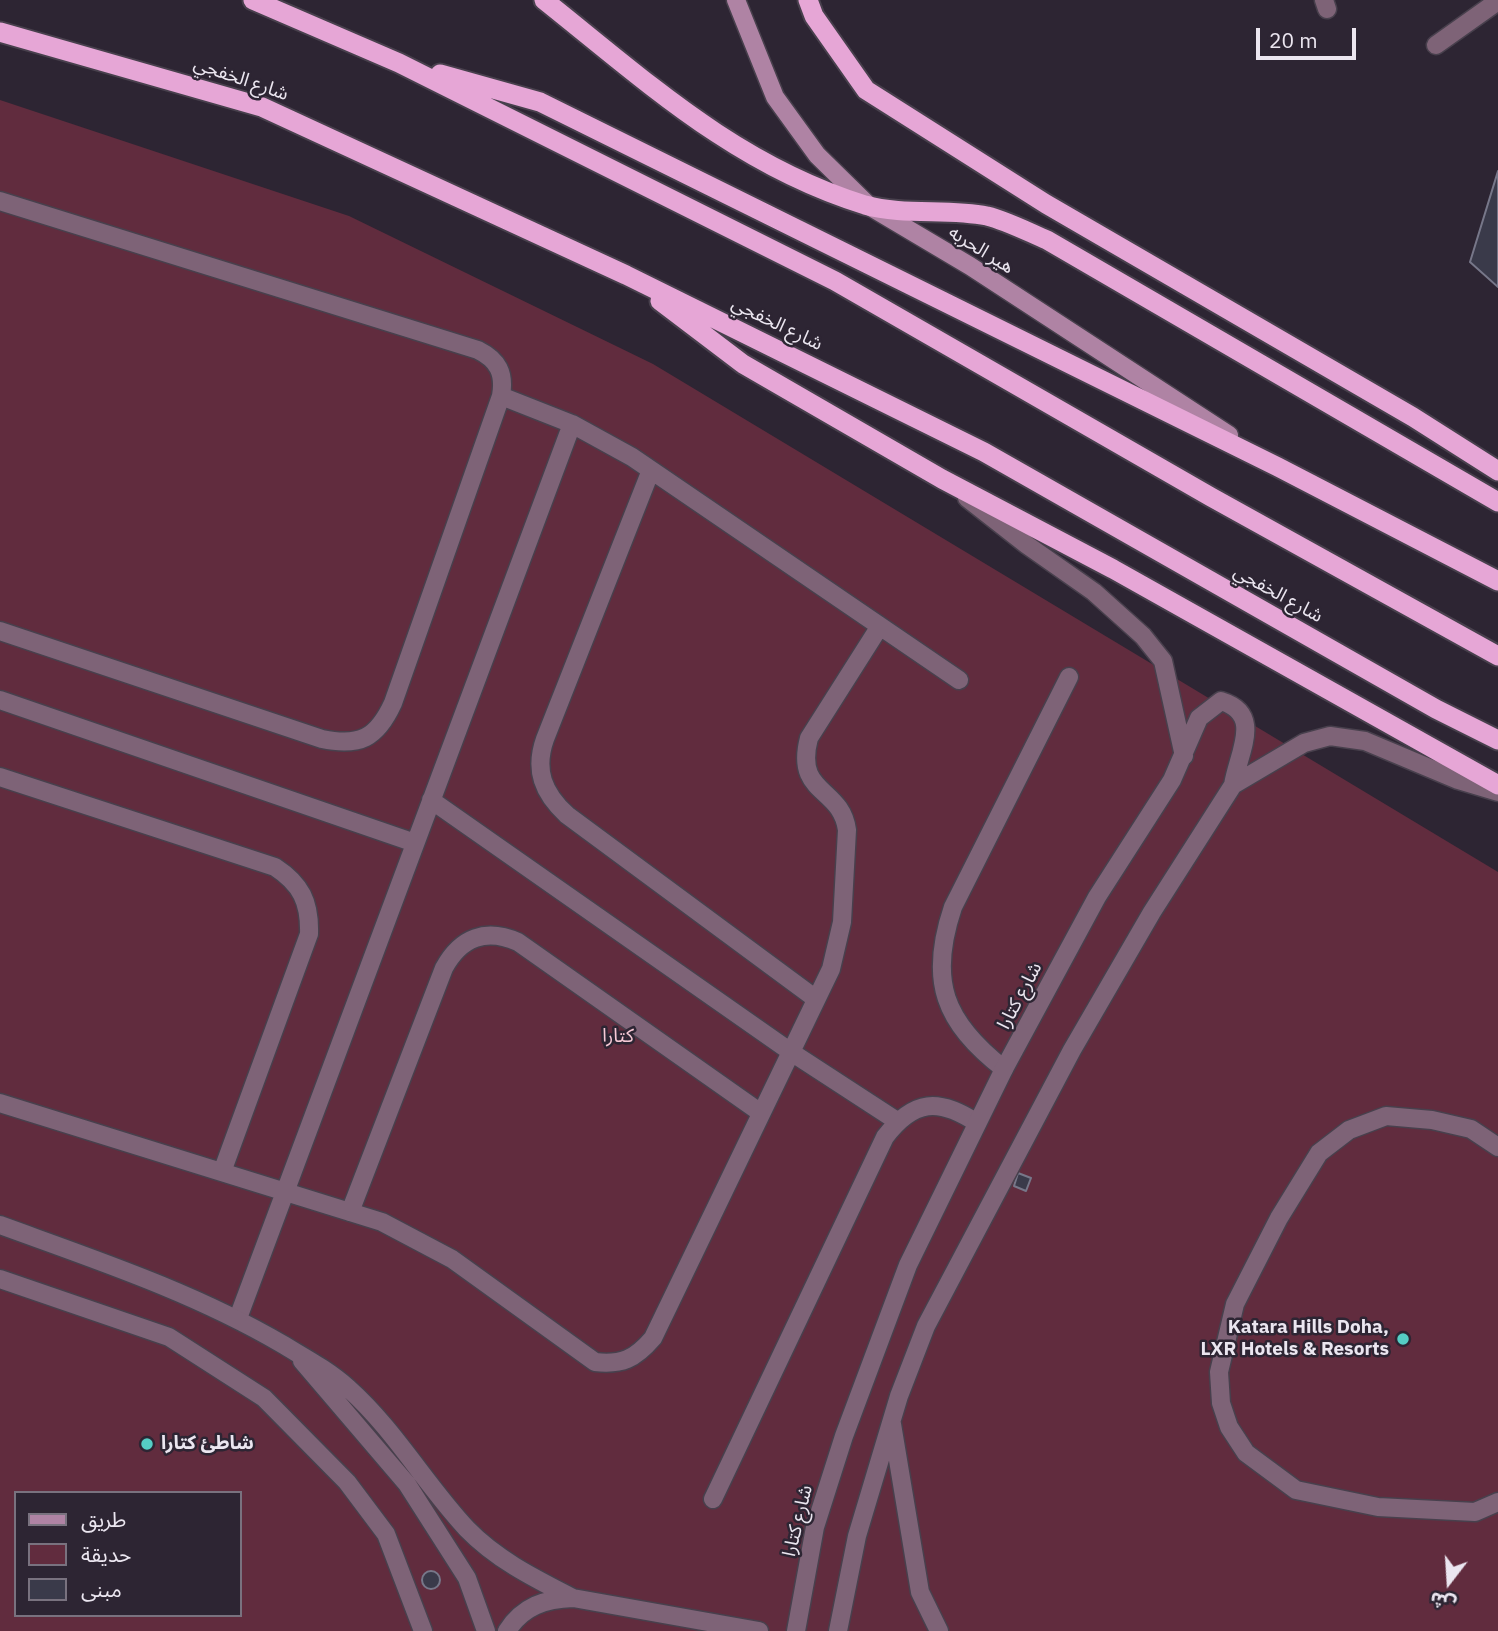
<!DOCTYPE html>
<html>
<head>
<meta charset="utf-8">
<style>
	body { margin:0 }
	#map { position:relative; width:1498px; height:1631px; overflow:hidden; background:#2d2533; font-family:"IBM Plex Sans","Noto Sans Arabic",sans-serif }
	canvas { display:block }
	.legend { position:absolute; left:14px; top:1491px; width:228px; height:126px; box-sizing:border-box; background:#2d2533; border:2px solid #79727f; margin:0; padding:9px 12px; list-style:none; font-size:21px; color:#ebe6f0 }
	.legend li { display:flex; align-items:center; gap:14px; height:35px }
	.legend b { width:35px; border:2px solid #79727f }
	.north { position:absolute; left:1414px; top:1547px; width:70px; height:70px; -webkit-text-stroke:5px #2d2533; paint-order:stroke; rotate:197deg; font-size:19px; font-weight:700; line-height:28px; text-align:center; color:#ebe6f0 }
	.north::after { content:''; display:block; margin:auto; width:24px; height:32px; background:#ebe6f0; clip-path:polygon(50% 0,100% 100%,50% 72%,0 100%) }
	.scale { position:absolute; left:1256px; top:28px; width:100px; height:32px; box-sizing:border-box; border:4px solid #ebe6f0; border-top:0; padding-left:9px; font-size:21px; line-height:24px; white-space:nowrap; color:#ebe6f0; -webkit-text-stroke:5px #2d2533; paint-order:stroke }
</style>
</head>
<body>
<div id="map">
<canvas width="1498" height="1631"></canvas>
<ul class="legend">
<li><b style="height:9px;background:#af83a4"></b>طريق</li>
<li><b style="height:19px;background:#612c3e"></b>حديقة</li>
<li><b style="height:19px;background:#3a3a4a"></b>مبنى</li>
</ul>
<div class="north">ش</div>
<div class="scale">20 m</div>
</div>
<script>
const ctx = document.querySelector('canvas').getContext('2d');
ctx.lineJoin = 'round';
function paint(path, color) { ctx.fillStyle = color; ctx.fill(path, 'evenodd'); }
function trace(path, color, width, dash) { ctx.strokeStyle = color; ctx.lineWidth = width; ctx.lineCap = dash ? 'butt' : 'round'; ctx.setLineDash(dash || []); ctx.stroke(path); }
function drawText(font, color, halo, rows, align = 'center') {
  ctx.font = font + ' "IBM Plex Sans","Noto Sans Arabic",sans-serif'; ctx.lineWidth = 5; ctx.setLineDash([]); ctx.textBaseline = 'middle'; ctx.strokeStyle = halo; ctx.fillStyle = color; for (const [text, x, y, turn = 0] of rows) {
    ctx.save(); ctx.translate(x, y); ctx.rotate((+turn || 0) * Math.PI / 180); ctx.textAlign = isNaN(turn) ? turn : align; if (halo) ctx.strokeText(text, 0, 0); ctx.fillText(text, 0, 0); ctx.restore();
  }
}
paint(new Path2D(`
	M 0,100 L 349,216 L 653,364 L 1498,872 L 1498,1631 L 0,1631 ZM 16,1493 L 240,1493 L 240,1615 L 16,1615 Z`), '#612c3e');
const building = new Path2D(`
	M 1498,171 L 1498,287 L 1470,262 Z
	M 1018,1173 L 1031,1178 L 1026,1191 L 1014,1186 Z
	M422 1580a9 9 0 1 1 18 0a9 9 0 1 1-18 0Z`);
paint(building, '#3a3a4a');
trace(building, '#777789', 2);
const service = new Path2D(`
	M 1324,0 L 1327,9
	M 1436,45 L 1498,1
	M 0,201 L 478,350 C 498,360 505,373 501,396 L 393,703 C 377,738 360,747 322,739 L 0,631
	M 501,396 L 572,424 L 632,457 L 959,680
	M 651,470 L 545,739 C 534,770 543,793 567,815 L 816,999
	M 0,700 L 415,843
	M 0,777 L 275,867 C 301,884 310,902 309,934 L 222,1172
	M 431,800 L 791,1052 L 897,1121
	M 1004,1069 C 944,1022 928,981 953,907 L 1069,677
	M 0,1103 L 382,1222 L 452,1259 L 595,1362 C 622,1365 635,1359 653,1338 L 831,969 L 842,922 L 847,830 C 841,786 794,795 809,738 L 880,626
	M 350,1212 L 444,968 C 461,937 486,928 518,942 L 761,1113
	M 238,1318 L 572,424
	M 713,1499 L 885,1137 C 914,1099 939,1098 977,1123`);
const pedestrian = new Path2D(`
	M 0,1279 L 169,1337 L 264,1398 L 347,1482 L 386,1534 L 423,1631`);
const minor = new Path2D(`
	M 967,498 L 1027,545 L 1094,592 L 1143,636 L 1163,661 L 1184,756
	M 1498,1147 L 1471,1129 L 1432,1120 L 1386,1116 L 1349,1130 L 1319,1153 L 1279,1218 L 1235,1304 L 1219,1372 L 1221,1403 L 1229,1427 L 1246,1453 L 1296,1490 L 1378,1507 L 1475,1512 L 1498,1502
	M 0,1225 C 96,1260 193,1292 282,1344 C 305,1358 328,1370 348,1388 C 395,1430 425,1484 467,1529 C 497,1560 536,1579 573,1598
	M 302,1361 L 407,1484 L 467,1578 L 486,1631
	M 892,1424 L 920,1592 L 939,1631
	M 507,1631 C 523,1606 545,1599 573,1598 L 759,1631
	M 796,1631 L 815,1527 L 844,1436 L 908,1265 L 1004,1069 L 1097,897 L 1172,780 L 1199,718 L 1221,701 C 1264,714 1238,753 1233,785
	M 838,1631 L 857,1536 L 899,1396 L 926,1326 L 1072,1050 L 1152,912 L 1233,785 L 1304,743 L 1330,736 L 1365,741 L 1458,780 L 1498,792`);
const secondary = new Path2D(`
	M 736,0 L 775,97 L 817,155 L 869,206 L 970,266 L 1229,435`);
const trunk = new Path2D(`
	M 253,0 L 399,63 L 835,281 L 1211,497 L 1498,656
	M 544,0 C 647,82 736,165 865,205 C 904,216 948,208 987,216 C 1007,221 1028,232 1047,240 L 1498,502
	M 808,0 L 814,16 L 866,90 L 1046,204 L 1413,417 L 1498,471
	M 0,32 L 262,107 L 626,275 L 984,452 L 1436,709 L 1498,740
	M 440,74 L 540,102 L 1278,467 L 1498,581
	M 660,301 L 743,364 L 942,479 L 1113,569 L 1498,785`);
trace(service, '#48404d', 21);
trace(pedestrian, '#48404d', 21);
trace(minor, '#48404d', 21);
trace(secondary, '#48404d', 21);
trace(trunk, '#48404d', 23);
trace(service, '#7e6377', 18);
trace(pedestrian, '#7e6377', 18);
trace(minor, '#7e6377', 18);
trace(secondary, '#af83a4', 18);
trace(trunk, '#e6a6d6', 19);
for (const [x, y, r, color] of [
	[1403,1339,7,"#55cec5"],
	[147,1444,7,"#55cec5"]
]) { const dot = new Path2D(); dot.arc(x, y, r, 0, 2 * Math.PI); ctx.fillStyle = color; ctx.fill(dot); trace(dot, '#2d2533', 2.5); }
drawText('19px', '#ebe6f0', '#2d2533', [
	["شارع الخفجي",241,79,19],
	["هير الحربه",981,250,32],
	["شارع الخفجي",777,324,26],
	["شارع الخفجي",1278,594,29],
	["شارع كتارا",1020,996,-62],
	["شارع كتارا",798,1521,-76]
]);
drawText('19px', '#f7c9d6', '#2d2533', [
	["كتارا",618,1037]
]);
drawText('bold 19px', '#ebe6f0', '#2d2533', [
	["Katara Hills Doha,",1389,1328],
	["LXR Hotels & Resorts",1389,1350],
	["شاطئ كتارا",161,1444,"left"]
], 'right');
</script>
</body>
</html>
